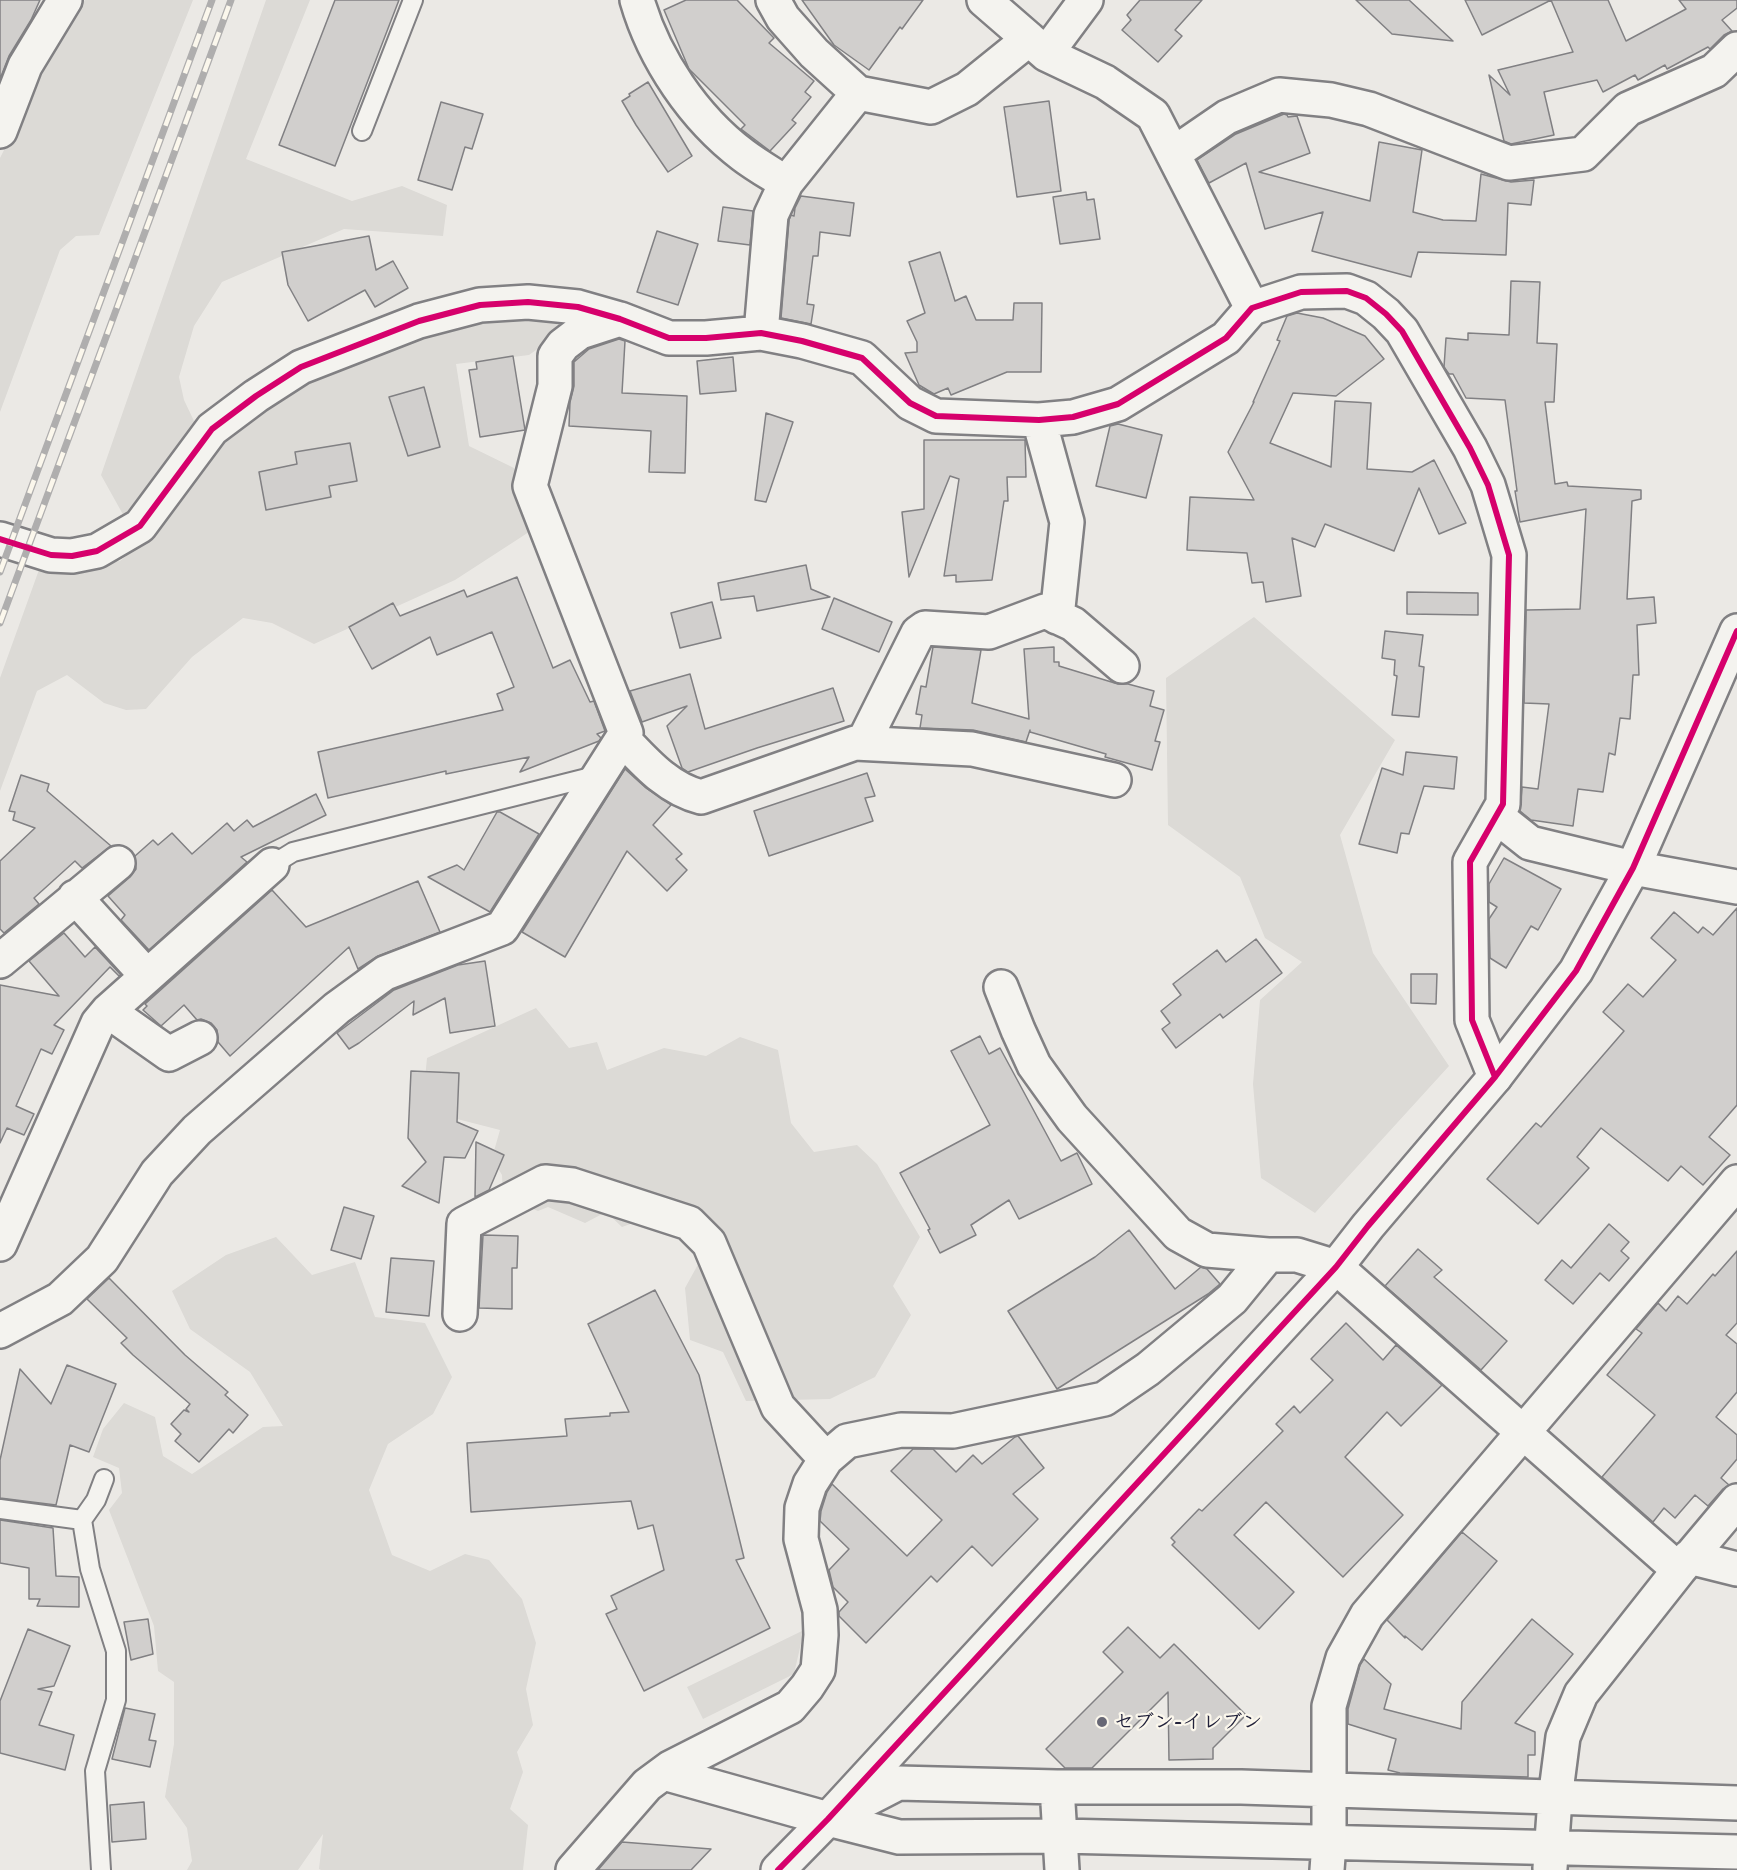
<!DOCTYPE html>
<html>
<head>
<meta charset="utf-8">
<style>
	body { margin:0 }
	canvas { display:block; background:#ebe9e5 }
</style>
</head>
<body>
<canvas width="1737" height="1870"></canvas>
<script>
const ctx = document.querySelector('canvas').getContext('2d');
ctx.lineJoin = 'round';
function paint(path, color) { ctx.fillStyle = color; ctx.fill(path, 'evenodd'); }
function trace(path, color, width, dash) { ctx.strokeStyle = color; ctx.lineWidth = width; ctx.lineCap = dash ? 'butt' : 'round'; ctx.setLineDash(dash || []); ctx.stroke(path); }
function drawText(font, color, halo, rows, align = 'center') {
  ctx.font = font + ' "Comic Neue","Klee One",sans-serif'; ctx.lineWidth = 4.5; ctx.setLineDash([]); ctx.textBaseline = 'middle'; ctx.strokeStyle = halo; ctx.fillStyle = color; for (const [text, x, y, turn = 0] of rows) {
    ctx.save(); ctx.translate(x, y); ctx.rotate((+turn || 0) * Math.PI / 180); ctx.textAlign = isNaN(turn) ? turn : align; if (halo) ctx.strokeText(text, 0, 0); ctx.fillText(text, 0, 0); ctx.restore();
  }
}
paint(new Path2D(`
	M 85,0 L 193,0 L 99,235 L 76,236 L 60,250 L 0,412 L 0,158 L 57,45 Z
	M 266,0 L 310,0 L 246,159 L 352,201 L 402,186 L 447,205 L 443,236 L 344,229 L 222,282 L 194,326 L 179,377 L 184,400 L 194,421 L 212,442 L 308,376 L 454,322 L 537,310 L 558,318 L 557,335 L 529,355 L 456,364 L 469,446 L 514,468 L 531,511 L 529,532 L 455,580 L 314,644 L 272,623 L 243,618 L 192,657 L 146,709 L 126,710 L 104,703 L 67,675 L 37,691 L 0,791 L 0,678 L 40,567 L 75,567 L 120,561 L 140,545 L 101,475 Z
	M 1254,617 L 1395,740 L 1340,835 L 1373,953 L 1449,1066 L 1315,1213 L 1261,1178 L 1253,1084 L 1260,1000 L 1302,962 L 1265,938 L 1240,877 L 1168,825 L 1166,678 Z
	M 536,1008 L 569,1048 L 597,1042 L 607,1070 L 664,1048 L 706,1056 L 740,1037 L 778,1050 L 791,1123 L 814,1152 L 857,1145 L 877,1164 L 920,1237 L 893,1286 L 911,1315 L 875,1377 L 830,1399 L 746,1401 L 723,1352 L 690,1340 L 685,1288 L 701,1259 L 685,1237 L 647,1218 L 622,1227 L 606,1212 L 585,1223 L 548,1207 L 538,1211 L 503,1197 L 502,1175 L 492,1158 L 500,1130 L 422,1110 L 427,1058 Z
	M 276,1237 L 312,1275 L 355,1262 L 375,1317 L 425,1323 L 452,1377 L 433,1414 L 388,1444 L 369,1490 L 392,1555 L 430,1571 L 465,1554 L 489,1560 L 522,1599 L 536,1643 L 526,1689 L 533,1725 L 517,1752 L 523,1772 L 510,1809 L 528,1825 L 523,1870 L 321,1870 L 319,1869 L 323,1834 L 298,1870 L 187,1870 L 192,1861 L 187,1828 L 165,1797 L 174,1744 L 174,1682 L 158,1671 L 154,1626 L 109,1510 L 122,1493 L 119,1468 L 93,1457 L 103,1429 L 124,1403 L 155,1417 L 163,1456 L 192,1474 L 263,1427 L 283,1426 L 250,1372 L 190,1329 L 172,1291 L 226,1255 Z
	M 804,1630 L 794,1674 L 703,1719 L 687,1687 Z
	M 1562,1861 L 1737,1865 L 1737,1870 L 1561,1870 Z`), '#dcdad6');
const building = new Path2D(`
	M 0,0 L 40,0 L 31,20 L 9,56 L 0,79 Z
	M 335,0 L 399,0 L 335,166 L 279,145 Z
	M 686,0 L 737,0 L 774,38 L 769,43 L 814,81 L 805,92 L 811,97 L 792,120 L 796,123 L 770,151 L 741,129 L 745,125 L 689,69 L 664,10 Z
	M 802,0 L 923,0 L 902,29 L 900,27 L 869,70 L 834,45 Z
	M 1140,0 L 1202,0 L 1175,30 L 1182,36 L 1158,62 L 1122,30 L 1131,20 L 1127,15 Z
	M 1356,0 L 1409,0 L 1453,41 L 1392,34 Z
	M 1465,0 L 1608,0 L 1626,41 L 1686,9 L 1679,0 L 1737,0 L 1737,8 L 1722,20 L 1732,31 L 1724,35 L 1710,49 L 1708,47 L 1667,69 L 1665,65 L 1638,80 L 1635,75 L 1603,92 L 1597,80 L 1544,92 L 1554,135 L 1511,144 L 1504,141 L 1489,75 L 1510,95 L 1498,70 L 1573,52 L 1551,0 L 1482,35 Z
	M 648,82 L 692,156 L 668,172 L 636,125 L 622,101 L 630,96 L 629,94 Z
	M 1049,101 L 1061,191 L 1017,197 L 1004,107 Z
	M 441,102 L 483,114 L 472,149 L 465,147 L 452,190 L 418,180 Z
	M 1284,114 L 1287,115 L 1288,117 L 1297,116 L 1310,153 L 1259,172 L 1370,201 L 1379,142 L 1422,150 L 1413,212 L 1443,220 L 1476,221 L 1481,174 L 1511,182 L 1534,180 L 1531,205 L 1508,203 L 1506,255 L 1418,252 L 1411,277 L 1312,251 L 1323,212 L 1265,229 L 1246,163 L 1209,183 L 1197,160 L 1236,134 Z
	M 1086,192 L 1087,200 L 1094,199 L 1100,239 L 1060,244 L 1053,197 Z
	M 801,196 L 854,203 L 850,236 L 820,232 L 818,256 L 813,256 L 807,304 L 814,305 L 811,324 L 781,318 L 789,220 L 791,215 L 794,216 L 795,208 Z
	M 723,207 L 753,211 L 750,245 L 718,241 Z
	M 657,231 L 698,244 L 678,305 L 637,292 Z
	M 369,236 L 376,270 L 393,261 L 408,288 L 375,307 L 365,290 L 308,321 L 288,285 L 282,252 Z
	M 940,252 L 955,301 L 966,296 L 976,320 L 1013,320 L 1014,303 L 1042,303 L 1041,372 L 1007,372 L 951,395 L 948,388 L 934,394 L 919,385 L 905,353 L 917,352 L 917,342 L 907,321 L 925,313 L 909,262 Z
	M 1511,281 L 1540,282 L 1537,343 L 1557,344 L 1554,402 L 1545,402 L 1555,484 L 1567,482 L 1568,486 L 1641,490 L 1641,499 L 1632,501 L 1627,599 L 1654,597 L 1656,623 L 1637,625 L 1639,675 L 1633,675 L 1630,719 L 1620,718 L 1615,755 L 1609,753 L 1603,792 L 1578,789 L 1573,826 L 1531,820 L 1520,811 L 1522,787 L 1538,789 L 1549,704 L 1524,703 L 1526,610 L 1580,609 L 1586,509 L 1520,522 L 1515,491 L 1517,491 L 1505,400 L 1466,398 L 1453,374 L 1449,374 L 1444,367 L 1446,338 L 1468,340 L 1468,333 L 1509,335 Z
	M 1297,313 L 1323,318 L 1365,336 L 1384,359 L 1336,396 L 1293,393 L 1270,443 L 1331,467 L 1335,401 L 1371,403 L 1367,469 L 1412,472 L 1434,460 L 1466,523 L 1439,534 L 1419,488 L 1394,551 L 1325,524 L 1315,547 L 1292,538 L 1301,596 L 1266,602 L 1263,582 L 1252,583 L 1247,553 L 1187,550 L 1190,497 L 1254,500 L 1228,452 L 1254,402 L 1253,402 L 1280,341 L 1277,340 L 1287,316 Z
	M 619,339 L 625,341 L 622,393 L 687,396 L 685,473 L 649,472 L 651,431 L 569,426 L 570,402 L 574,386 L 574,362 L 589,349 Z
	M 513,356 L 525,430 L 480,437 L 469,370 L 477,369 L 476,362 Z
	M 733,357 L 736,391 L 700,394 L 697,361 Z
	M 424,387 L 440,447 L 408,456 L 389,397 Z
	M 766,413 L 793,422 L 766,502 L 755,500 Z
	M 1118,424 L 1162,435 L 1146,498 L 1096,486 L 1110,426 Z
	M 924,440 L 1025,440 L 1026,477 L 1007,477 L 1008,501 L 1004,501 L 992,580 L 956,582 L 956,575 L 944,576 L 959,479 L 950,476 L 909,577 L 902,512 L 924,509 Z
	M 350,443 L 357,481 L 329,486 L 331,497 L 266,510 L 259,472 L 297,464 L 295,452 Z
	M 806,565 L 811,589 L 830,597 L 757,611 L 754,596 L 721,600 L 718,583 Z
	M 517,577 L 553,668 L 570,660 L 590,702 L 594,701 L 605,731 L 597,734 L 601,738 L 599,741 L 520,772 L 529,757 L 446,774 L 446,771 L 328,798 L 318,752 L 503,710 L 497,694 L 514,687 L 492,632 L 437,655 L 430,637 L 372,669 L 349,627 L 393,603 L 400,616 L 464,590 L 467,597 Z
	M 1407,592 L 1478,593 L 1478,615 L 1407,614 Z
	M 834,598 L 892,622 L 879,652 L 822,629 Z
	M 712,602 L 721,638 L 680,648 L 671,613 Z
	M 1385,631 L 1423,635 L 1419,666 L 1424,667 L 1419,717 L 1392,715 L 1397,676 L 1394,675 L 1395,660 L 1382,658 Z
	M 933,647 L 981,650 L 972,703 L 1029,719 L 1024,649 L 1054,647 L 1054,662 L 1059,662 L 1059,666 L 1118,684 L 1128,684 L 1154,691 L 1150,706 L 1164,710 L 1155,741 L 1160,742 L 1152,770 L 1105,757 L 1106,754 L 1030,732 L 1030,730 L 1026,742 L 973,730 L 920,728 L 922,715 L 916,714 L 921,686 L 926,687 Z
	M 690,674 L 705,729 L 833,688 L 844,721 L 757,748 L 688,772 L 682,768 L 667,726 L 687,706 L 642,722 L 630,691 Z
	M 1406,752 L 1457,757 L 1454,789 L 1424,786 L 1409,834 L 1401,833 L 1397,853 L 1359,844 L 1382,768 L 1403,775 Z
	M 625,769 L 646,788 L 671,805 L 653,825 L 682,854 L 676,859 L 687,870 L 667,891 L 627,851 L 565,957 L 522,932 Z
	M 867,773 L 875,796 L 865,798 L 873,821 L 769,856 L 754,811 Z
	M 21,775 L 49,784 L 47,791 L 111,846 L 82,868 L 75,861 L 34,898 L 39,904 L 4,933 L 0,929 L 0,861 L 35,828 L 13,820 L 15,812 L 9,811 Z
	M 316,794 L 326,815 L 241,857 L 247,862 L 149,950 L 121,920 L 125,915 L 108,896 L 130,877 L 136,869 L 135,856 L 153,840 L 158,845 L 172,833 L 192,854 L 227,823 L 234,831 L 247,820 L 253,827 Z
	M 497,812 L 500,812 L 539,834 L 490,912 L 428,877 L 457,865 L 464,870 Z
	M 1504,858 L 1561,889 L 1538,930 L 1531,926 L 1506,968 L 1490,958 L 1489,919 L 1497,907 L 1489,902 L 1489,884 Z
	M 418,881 L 440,932 L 378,956 L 358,969 L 349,947 L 230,1056 L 218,1042 L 217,1030 L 211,1023 L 201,1019 L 197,1020 L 184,1005 L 161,1026 L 143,1010 L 147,1006 L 145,1004 L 272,890 L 306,927 Z
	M 1737,908 L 1737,1105 L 1709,1137 L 1730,1155 L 1703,1185 L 1681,1166 L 1668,1181 L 1601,1128 L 1577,1157 L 1589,1168 L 1538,1224 L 1487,1179 L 1536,1123 L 1541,1127 L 1624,1031 L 1603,1012 L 1628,984 L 1643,997 L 1676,960 L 1651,938 L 1674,912 L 1698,933 L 1703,927 L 1713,935 Z
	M 64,933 L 85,957 L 95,947 L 121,975 L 119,976 L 110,967 L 54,1025 L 64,1030 L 52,1054 L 41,1049 L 16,1106 L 34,1114 L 24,1135 L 7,1128 L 0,1143 L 0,985 L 59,996 L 29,961 Z
	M 1256,939 L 1282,973 L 1223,1018 L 1220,1014 L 1176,1048 L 1162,1029 L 1170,1023 L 1161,1011 L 1181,995 L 1173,984 L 1217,950 L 1226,962 Z
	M 485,961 L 495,1026 L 450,1033 L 445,998 L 413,1015 L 414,1001 L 359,1043 L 349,1049 L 337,1033 L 394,990 L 458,965 Z
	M 1411,974 L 1437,974 L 1436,1004 L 1411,1003 Z
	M 980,1036 L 989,1054 L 1000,1048 L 1061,1161 L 1077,1153 L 1092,1184 L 1019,1219 L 1009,1200 L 971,1225 L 976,1235 L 940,1253 L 928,1230 L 930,1229 L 900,1173 L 990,1125 L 951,1051 Z
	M 411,1071 L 459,1073 L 457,1122 L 478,1131 L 465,1158 L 444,1157 L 439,1203 L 402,1186 L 426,1162 L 408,1138 Z
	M 476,1142 L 504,1155 L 489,1190 L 475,1197 Z
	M 344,1207 L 374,1216 L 361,1259 L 331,1250 Z
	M 1609,1224 L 1629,1242 L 1621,1251 L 1629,1258 L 1609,1281 L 1600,1273 L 1573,1304 L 1545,1280 L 1562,1260 L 1571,1268 Z
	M 1129,1230 L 1175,1289 L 1201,1267 L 1207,1269 L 1220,1284 L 1208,1294 L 1057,1389 L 1008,1311 L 1095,1257 Z
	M 483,1235 L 518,1236 L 517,1268 L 512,1268 L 512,1309 L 479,1308 Z
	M 1418,1249 L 1442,1270 L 1434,1277 L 1507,1341 L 1481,1370 L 1385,1286 Z
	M 1737,1251 L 1737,1323 L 1726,1335 L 1737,1344 L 1737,1392 L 1716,1417 L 1737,1435 L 1737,1459 L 1721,1478 L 1729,1485 L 1723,1489 L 1708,1506 L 1695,1495 L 1675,1518 L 1664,1508 L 1653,1522 L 1602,1477 L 1655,1415 L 1607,1375 L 1642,1333 L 1636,1329 L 1658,1303 L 1666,1311 L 1678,1296 L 1687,1304 L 1713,1274 L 1715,1276 Z
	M 391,1258 L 434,1261 L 429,1316 L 386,1312 Z
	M 109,1278 L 185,1355 L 228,1392 L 225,1395 L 248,1415 L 233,1433 L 229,1429 L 199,1462 L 175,1441 L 181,1434 L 171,1424 L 184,1410 L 189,1412 L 186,1409 L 190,1404 L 133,1355 L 121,1343 L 127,1338 L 87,1299 Z
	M 655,1290 L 699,1375 L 744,1558 L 736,1560 L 770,1628 L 644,1691 L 606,1614 L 617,1609 L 611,1596 L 664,1570 L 653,1525 L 638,1529 L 631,1501 L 471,1512 L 467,1443 L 567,1436 L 565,1419 L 610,1416 L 610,1413 L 629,1412 L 588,1324 Z
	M 1346,1323 L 1383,1360 L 1396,1345 L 1442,1385 L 1401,1426 L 1387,1412 L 1345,1457 L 1403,1515 L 1343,1577 L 1266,1502 L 1234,1535 L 1294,1592 L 1259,1629 L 1172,1545 L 1175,1542 L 1171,1538 L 1199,1509 L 1202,1511 L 1283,1431 L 1276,1424 L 1294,1406 L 1300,1413 L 1333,1380 L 1311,1359 Z
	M 67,1365 L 116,1384 L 89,1452 L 70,1445 L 56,1505 L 0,1498 L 0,1460 L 20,1369 L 51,1404 Z
	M 1018,1436 L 1044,1468 L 1013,1494 L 1038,1519 L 992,1566 L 972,1546 L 937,1582 L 931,1576 L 866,1643 L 839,1616 L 839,1612 L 848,1602 L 833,1587 L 829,1570 L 849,1549 L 820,1521 L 821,1511 L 827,1492 L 832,1484 L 907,1556 L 942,1520 L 891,1471 L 913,1449 L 933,1449 L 956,1472 L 973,1455 L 982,1464 L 1015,1437 Z
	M 0,1520 L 53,1528 L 56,1576 L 79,1577 L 79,1607 L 37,1606 L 40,1599 L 29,1599 L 29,1568 L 0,1563 Z
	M 1462,1532 L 1497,1561 L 1422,1650 L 1405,1636 L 1405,1638 L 1387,1620 Z
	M 148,1619 L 153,1654 L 131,1660 L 124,1622 Z
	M 1532,1619 L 1573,1654 L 1515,1723 L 1535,1732 L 1535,1755 L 1528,1755 L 1528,1777 L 1400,1773 L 1388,1770 L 1396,1739 L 1348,1724 L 1348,1709 L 1360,1665 L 1364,1659 L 1391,1684 L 1384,1709 L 1461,1729 L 1462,1702 Z
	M 1128,1627 L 1160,1658 L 1174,1644 L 1246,1715 L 1213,1748 L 1213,1759 L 1169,1760 L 1168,1692 L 1092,1768 L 1065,1768 L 1046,1749 L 1123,1672 L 1103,1652 Z
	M 28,1629 L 70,1646 L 54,1686 L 38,1689 L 52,1692 L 39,1725 L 74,1735 L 65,1770 L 0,1753 L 0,1701 Z
	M 125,1708 L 155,1714 L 149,1740 L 156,1741 L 150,1767 L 112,1759 Z
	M 144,1802 L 146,1839 L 112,1842 L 110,1805 Z
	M 622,1842 L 711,1849 L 691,1870 L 598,1870 Z`);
paint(building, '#d1cfcd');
trace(building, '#818083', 1.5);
const service = new Path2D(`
	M 362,131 L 413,0
	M 272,865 L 293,852 L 599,775
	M 0,1509 L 82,1520
	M 101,1870 L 95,1771 L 116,1700 L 116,1651 L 90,1569 L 82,1520 L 96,1500 L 104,1479`);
const minor = new Path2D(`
	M 637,0 C 654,59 694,118 743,155 C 756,165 772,174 786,183
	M 773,0 L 783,18 L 814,53 L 858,93 L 931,107 L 967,89 L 1029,39 L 1046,54 L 1105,82 L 1153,115 L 1252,308
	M 984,0 L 1029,39
	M 1046,54 L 1086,0
	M 0,131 L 25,66 L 65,0
	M 1173,154 L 1227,117 L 1279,95 L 1331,100 L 1369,109 L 1509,163 L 1583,154 L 1628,109 L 1714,71 L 1737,49
	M 761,333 L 771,215 L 786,183 L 858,93
	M 1039,420 L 1067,522 L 1057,617
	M 0,539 L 51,555 L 72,556 L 97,551 L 140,526 L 212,429 L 256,396 L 301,367 L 419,321 L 480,305 L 528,302 L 578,307 L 620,319 L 669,338 L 706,338 L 761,333 L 802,341 L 862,358 L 910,403 L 936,416 L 1039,420 L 1073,417 L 1118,404 L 1226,338 L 1252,308 L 1301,292 L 1347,291 L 1366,298 L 1386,314 L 1402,331 L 1470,448 L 1488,485 L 1509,555 L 1503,804 L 1470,862 L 1472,1020 L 1495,1077
	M 623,739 C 645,762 668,789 701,797 L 855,743 L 972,749 L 1114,780
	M 863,743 L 918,633 L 925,628 L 989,632 L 1045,611 L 1073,624 L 1122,666
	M 1496,816 L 1530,843 L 1633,868 L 1737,887
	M 75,897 L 147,976
	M 0,961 L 118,863
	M 1001,987 L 1018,1030 L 1034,1065 L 1072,1118 L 1178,1234 L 1207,1250 L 1268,1255
	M 108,1011 L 169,1054 L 200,1038
	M 0,1244 L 98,1023 L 108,1011 L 272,865
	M 460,1314 L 464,1224 L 545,1182 L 572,1185 L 689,1223 L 709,1243 L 778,1407 L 826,1459
	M 0,1331 L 60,1299 L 102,1259 L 157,1173 L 197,1130 L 337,1008 L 385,973 L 502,928 L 626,733 L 530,486 L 555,386 L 555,356 L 563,345 L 580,332 L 620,319
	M 1689,1557 L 1737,1569
	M 664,1773 L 828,1819 L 899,1837 L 1061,1836 L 1737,1852
	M 1057,1787 L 1062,1870
	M 832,1817 L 898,1783 L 1057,1787 L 1241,1787 L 1737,1803
	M 1550,1868 L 1555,1799 L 1563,1737 L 1581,1694 L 1679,1570 L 1737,1501
	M 573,1870 L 647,1785 L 670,1768 L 790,1707 L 807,1687 L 818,1670 L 821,1635 L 820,1610 L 801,1539 L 802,1508 L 810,1484 L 826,1459 L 847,1441 L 901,1430 L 953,1431 L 1104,1399 L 1148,1369 L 1232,1299 L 1268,1255 L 1297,1255 L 1336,1267 L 1679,1570
	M 1327,1870 L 1329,1843 L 1329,1706 L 1343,1658 L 1367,1615 L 1737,1182`);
const tertiary = new Path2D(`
	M 778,1870 L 828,1819 L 1336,1267 L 1368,1226 L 1495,1077 L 1576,971 L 1633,868 L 1737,631`);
trace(service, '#818083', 22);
trace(minor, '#818083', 38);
trace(tertiary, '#818083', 38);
trace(service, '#f4f3ef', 18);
trace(minor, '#f4f3ef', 33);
trace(tertiary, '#f4f3ef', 33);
const rail = new Path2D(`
	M 0,572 L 212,0
	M 0,623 L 231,0`);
trace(rail, '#afaeae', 7);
trace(rail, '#fbf7ec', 4.5, [14]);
trace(new Path2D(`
	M 0,539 L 51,555 L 72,556 L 97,551 L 140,526 L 212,429 L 256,396 L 301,367 L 419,321 L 480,305 L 528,302 L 578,307 L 620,319 L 669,338 L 706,338 L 761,333 L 802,341 L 862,358 L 910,403 L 936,416 L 1039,420 L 1073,417 L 1118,404 L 1226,338 L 1252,308 L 1301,292 L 1347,291 L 1366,298 L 1386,314 L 1402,331 L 1470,448 L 1488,485 L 1509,555 L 1503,804 L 1470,862 L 1472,1020 L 1495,1077
	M 778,1870 L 828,1819 L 1336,1267 L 1368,1226 L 1495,1077 L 1576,971 L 1633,868 L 1737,631`), '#d6006c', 6);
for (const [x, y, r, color] of [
	[1102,1722,6,"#686876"]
]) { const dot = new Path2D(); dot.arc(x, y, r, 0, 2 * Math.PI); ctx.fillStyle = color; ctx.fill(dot); trace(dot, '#fbf7ec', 2); }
drawText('bold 20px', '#22223b', '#fbf7ec', [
	["セブン-イレブン",1114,1722]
], 'left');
</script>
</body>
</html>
